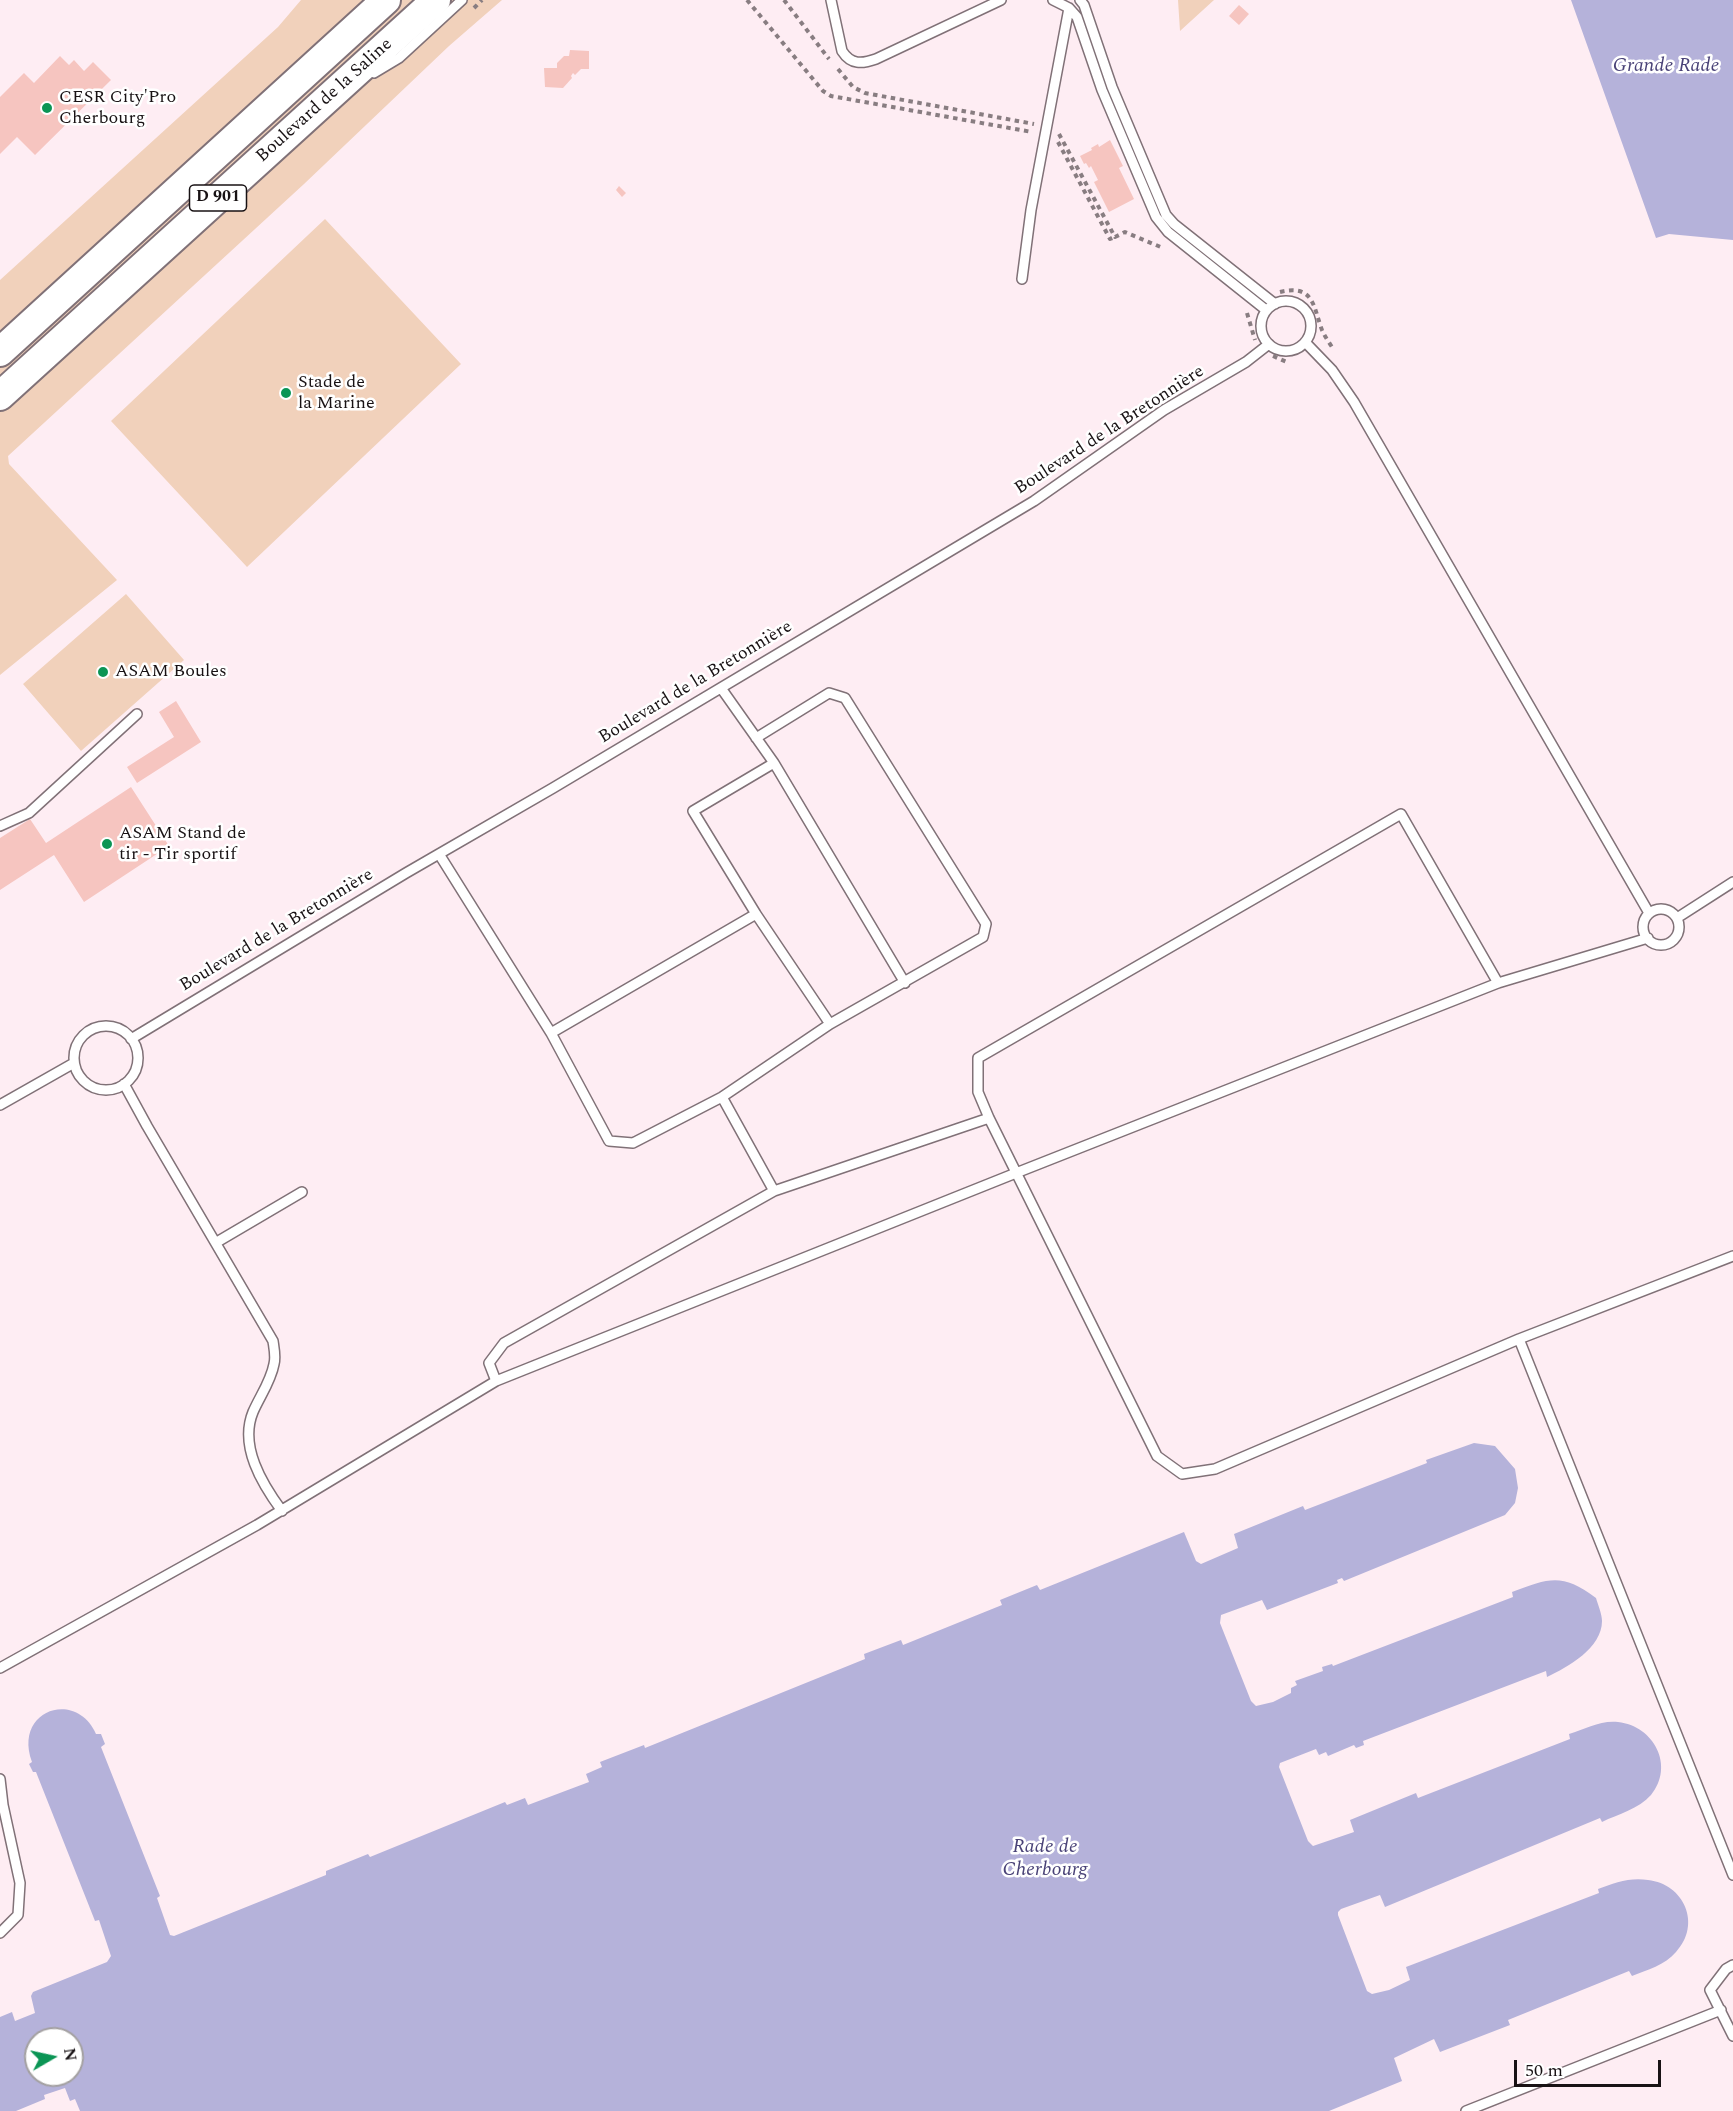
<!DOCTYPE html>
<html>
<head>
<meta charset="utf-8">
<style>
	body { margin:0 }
	#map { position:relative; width:1733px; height:2111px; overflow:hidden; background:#feedf3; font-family:Spectral,serif }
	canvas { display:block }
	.north { position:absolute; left:24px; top:2027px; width:60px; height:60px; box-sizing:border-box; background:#fff; border:2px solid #a3a0a1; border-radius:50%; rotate:81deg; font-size:16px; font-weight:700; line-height:24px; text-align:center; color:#181214 }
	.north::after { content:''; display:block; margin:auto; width:21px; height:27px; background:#0b9555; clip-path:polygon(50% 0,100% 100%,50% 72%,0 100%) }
	.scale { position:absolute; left:1514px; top:2060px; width:147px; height:27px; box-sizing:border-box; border:3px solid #181214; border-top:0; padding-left:8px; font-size:18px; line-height:21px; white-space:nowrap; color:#181214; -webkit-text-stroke:4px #fff; paint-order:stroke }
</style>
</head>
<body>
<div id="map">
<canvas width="1733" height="2111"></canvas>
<div class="north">N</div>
<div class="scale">50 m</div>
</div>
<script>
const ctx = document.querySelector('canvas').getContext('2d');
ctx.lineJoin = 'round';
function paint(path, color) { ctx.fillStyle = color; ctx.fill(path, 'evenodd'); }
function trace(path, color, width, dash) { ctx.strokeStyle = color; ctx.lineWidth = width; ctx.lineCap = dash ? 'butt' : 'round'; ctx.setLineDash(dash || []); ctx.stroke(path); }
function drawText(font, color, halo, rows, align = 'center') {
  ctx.font = font + ' Spectral,serif'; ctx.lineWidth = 5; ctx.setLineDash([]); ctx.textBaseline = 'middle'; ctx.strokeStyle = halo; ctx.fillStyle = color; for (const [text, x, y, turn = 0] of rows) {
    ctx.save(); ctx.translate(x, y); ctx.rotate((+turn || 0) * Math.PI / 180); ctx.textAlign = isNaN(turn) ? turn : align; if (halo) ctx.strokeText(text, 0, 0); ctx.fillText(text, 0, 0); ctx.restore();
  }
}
paint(new Path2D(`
	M 301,0 L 502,0 L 449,46 L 304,184 L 8,456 L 9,464 L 117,580 L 0,675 L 0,280 L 278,27 Z
	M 1178,0 L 1214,0 L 1180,31 Z
	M 325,219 L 461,364 L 247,567 L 111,421 Z
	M 126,594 L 184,660 L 81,751 L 23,684 Z`), '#f1d1bb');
paint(new Path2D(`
	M 1571,0 L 1733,0 L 1733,240 L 1669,234 L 1656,238 Z
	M 1474,1443 L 1495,1446 L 1515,1469 L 1518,1488 L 1515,1503 L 1505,1515 L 1344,1581 L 1342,1578 L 1337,1580 L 1338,1583 L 1267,1610 L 1262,1600 L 1221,1615 L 1220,1623 L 1251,1701 L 1256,1706 L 1273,1702 L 1291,1693 L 1291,1688 L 1297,1685 L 1295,1681 L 1323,1671 L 1322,1667 L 1332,1664 L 1333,1666 L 1513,1597 L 1512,1592 C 1550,1578 1562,1573 1596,1598 C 1598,1605 1602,1614 1602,1621 C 1602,1648 1568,1667 1547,1677 L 1546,1671 L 1363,1741 L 1364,1745 L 1356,1748 L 1354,1745 L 1328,1756 L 1326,1752 L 1319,1755 L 1316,1749 L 1280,1763 L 1279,1767 L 1308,1841 L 1313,1846 L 1354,1832 L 1350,1820 L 1416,1793 L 1418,1798 L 1570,1739 L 1569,1734 C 1585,1729 1601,1720 1618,1722 C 1654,1726 1675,1766 1651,1795 C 1639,1809 1618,1814 1602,1822 L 1600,1818 L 1385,1907 L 1380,1895 L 1341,1909 L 1338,1912 L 1338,1915 L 1367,1991 L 1372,1994 L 1389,1990 L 1410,1980 L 1406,1967 L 1599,1893 L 1598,1889 C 1614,1883 1630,1877 1648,1880 C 1684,1884 1702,1924 1676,1952 C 1665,1965 1647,1970 1632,1976 L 1629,1971 L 1508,2020 L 1510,2025 L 1440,2052 L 1434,2039 L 1394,2058 L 1402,2081 L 1329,2111 L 80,2111 L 75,2099 L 70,2101 L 65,2088 L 44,2095 L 45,2099 L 16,2111 L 0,2111 L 0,2017 L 12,2012 L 15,2021 L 35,2013 L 31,1996 L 33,1992 L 107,1962 L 111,1956 L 99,1920 L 95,1921 L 36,1772 L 33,1772 L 29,1764 L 32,1762 C 13,1710 76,1689 96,1734 L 101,1734 L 105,1744 L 101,1747 L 160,1896 L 157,1898 L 170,1935 L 174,1936 L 326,1875 L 326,1871 L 368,1854 L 370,1857 L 505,1802 L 507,1805 L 525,1798 L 528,1805 L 589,1782 L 586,1774 L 602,1767 L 600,1762 L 644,1745 L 645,1748 L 865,1659 L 864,1654 L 901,1640 L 903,1645 L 1002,1605 L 1000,1600 L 1037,1585 L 1040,1590 L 1184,1532 L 1196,1561 L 1201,1564 L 1238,1548 L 1234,1534 L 1303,1506 L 1305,1510 L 1427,1463 L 1426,1460 ZM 36,2039 L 72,2039 L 72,2075 L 36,2075 Z`), '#b5b2da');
paint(new Path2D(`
	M 1239,5 L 1249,14 L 1239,25 L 1229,16 Z
	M 570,50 L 589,51 L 589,69 L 581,69 L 575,75 L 573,73 L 571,76 L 572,78 L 563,88 L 545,87 L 544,68 L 557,68 L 557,63 L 564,56 L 569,56 Z
	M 60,56 L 69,65 L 74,60 L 84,71 L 93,62 L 111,80 L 35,155 L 17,137 L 0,154 L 0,97 L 24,73 L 34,83 Z
	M 1110,140 L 1123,166 L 1119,168 L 1134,199 L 1109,212 L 1094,182 L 1098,180 L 1091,166 L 1089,168 L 1086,163 L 1084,164 L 1080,156 L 1092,150 L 1091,148 L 1098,144 L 1099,147 Z
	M 619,186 L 626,193 L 622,197 L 616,190 Z
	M 176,701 L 201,742 L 137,783 L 127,767 L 174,737 L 159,712 Z
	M 131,787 L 169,846 L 84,902 L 54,855 L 0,890 L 0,838 L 30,819 L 46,843 Z`), '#f6c5c0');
const lane = new Path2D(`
	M 831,0 L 842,51 C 851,65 862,64 876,59 L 1001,0
	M 1053,0 L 1069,8 L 1077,17 L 1102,90 L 1156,217 L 1168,232 L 1266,310
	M 1080,0 L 1084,5 L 1112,87 L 1166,215 L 1174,224 L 1275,304
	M 374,73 L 399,58 L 462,0
	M 1022,279 L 1031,210 L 1069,8
	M1261 326a25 25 0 1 1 50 0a25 25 0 1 1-50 0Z
	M 1305,342 L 1332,370 L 1354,402 L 1649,913
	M 721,688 L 774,763 L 905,983
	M 774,763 L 693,811 L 756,914 L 830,1024
	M 0,826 L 29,813 L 137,714
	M 439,854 L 551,1033 L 609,1141 L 633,1143 L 722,1097 L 830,1024 L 983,937 L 986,924 L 845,698 L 829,693 L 756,738
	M1643 927a18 18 0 1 1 36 0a18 18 0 1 1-36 0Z
	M 1677,918 L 1733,882
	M 1498,983 L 1401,814 L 978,1058 L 978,1092 L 989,1118 L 1157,1456 L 1182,1474 L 1215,1469 L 1519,1339 L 1733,1256
	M74 1058a32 32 0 1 1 64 0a32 32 0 1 1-64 0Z
	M 551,1033 L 756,914
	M 131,1039 L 406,873 L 553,788 L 1034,501 L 1164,410 L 1246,362 L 1269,344
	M 124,1084 L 147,1126 L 273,1341 C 274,1348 276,1357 274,1364 C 271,1381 260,1396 253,1412 C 239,1446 262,1484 282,1511
	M 722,1097 L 774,1191
	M 0,1105 L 74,1063
	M 217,1242 L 302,1192
	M 1519,1339 L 1733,1875
	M 496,1381 L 489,1363 L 504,1343 L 774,1191 L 989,1118
	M 0,1668 L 257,1525 L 496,1381 L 1016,1173 L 1498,983 L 1648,938
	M 0,1779 L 3,1805 L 20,1883 L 18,1915 L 0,1933
	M 1733,1965 L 1726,1969 L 1710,1990 L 1733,2036
	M 1466,2111 L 1721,2010`);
const primary = new Path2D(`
	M 0,352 L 386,0
	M 0,396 L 436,0`);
trace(lane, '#807177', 12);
trace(primary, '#807177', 32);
trace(new Path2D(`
	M 747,0 L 823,91 L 831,96 L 1032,132
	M 784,0 L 829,59
	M 474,8 L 482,0
	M 838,69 L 853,87 L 865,93 L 1034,124
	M 1059,134 L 1115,237 L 1125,232 L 1163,248
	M 1058,142 L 1110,239 L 1115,237
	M 1280,292 C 1314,284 1313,306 1322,330 C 1325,337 1330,344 1334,350
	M 1247,313 L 1255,340
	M 1273,356 L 1289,363`), '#887d81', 4, [4.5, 4.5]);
trace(lane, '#fff', 9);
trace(primary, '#fff', 28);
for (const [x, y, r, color] of [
	[47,108,6,"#0b9555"],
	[286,393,6,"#0b9555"],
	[103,672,6,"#0b9555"],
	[107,844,6,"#0b9555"]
]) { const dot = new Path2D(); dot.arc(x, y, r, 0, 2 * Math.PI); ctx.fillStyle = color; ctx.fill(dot); trace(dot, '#fff', 2); }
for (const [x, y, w] of [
	[218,198,57]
]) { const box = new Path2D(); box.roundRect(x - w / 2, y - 13, w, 26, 4.5); ctx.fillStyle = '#fff'; ctx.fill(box); trace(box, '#181214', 1.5); }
drawText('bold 16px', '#181214', null, [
	["D 901",218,198]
]);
drawText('18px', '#181214', '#fff', [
	["CESR City'Pro",59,98],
	["Cherbourg",59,119],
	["Stade de",298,383],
	["la Marine",298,404],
	["ASAM Boules",115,672],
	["ASAM Stand de",119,834],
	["tir - Tir sportif",119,855]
], 'left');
drawText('18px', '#181214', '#fff', [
	["Boulevard de la Saline",325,101,-42],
	["Boulevard de la Bretonnière",1110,431,-33],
	["Boulevard de la Bretonnière",696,683,-31],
	["Boulevard de la Bretonnière",277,931,-31]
]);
drawText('italic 20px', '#494277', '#fff', [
	["Grande Rade",1666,67],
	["Rade de",1045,1848],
	["Cherbourg",1045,1871]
]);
</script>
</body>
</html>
